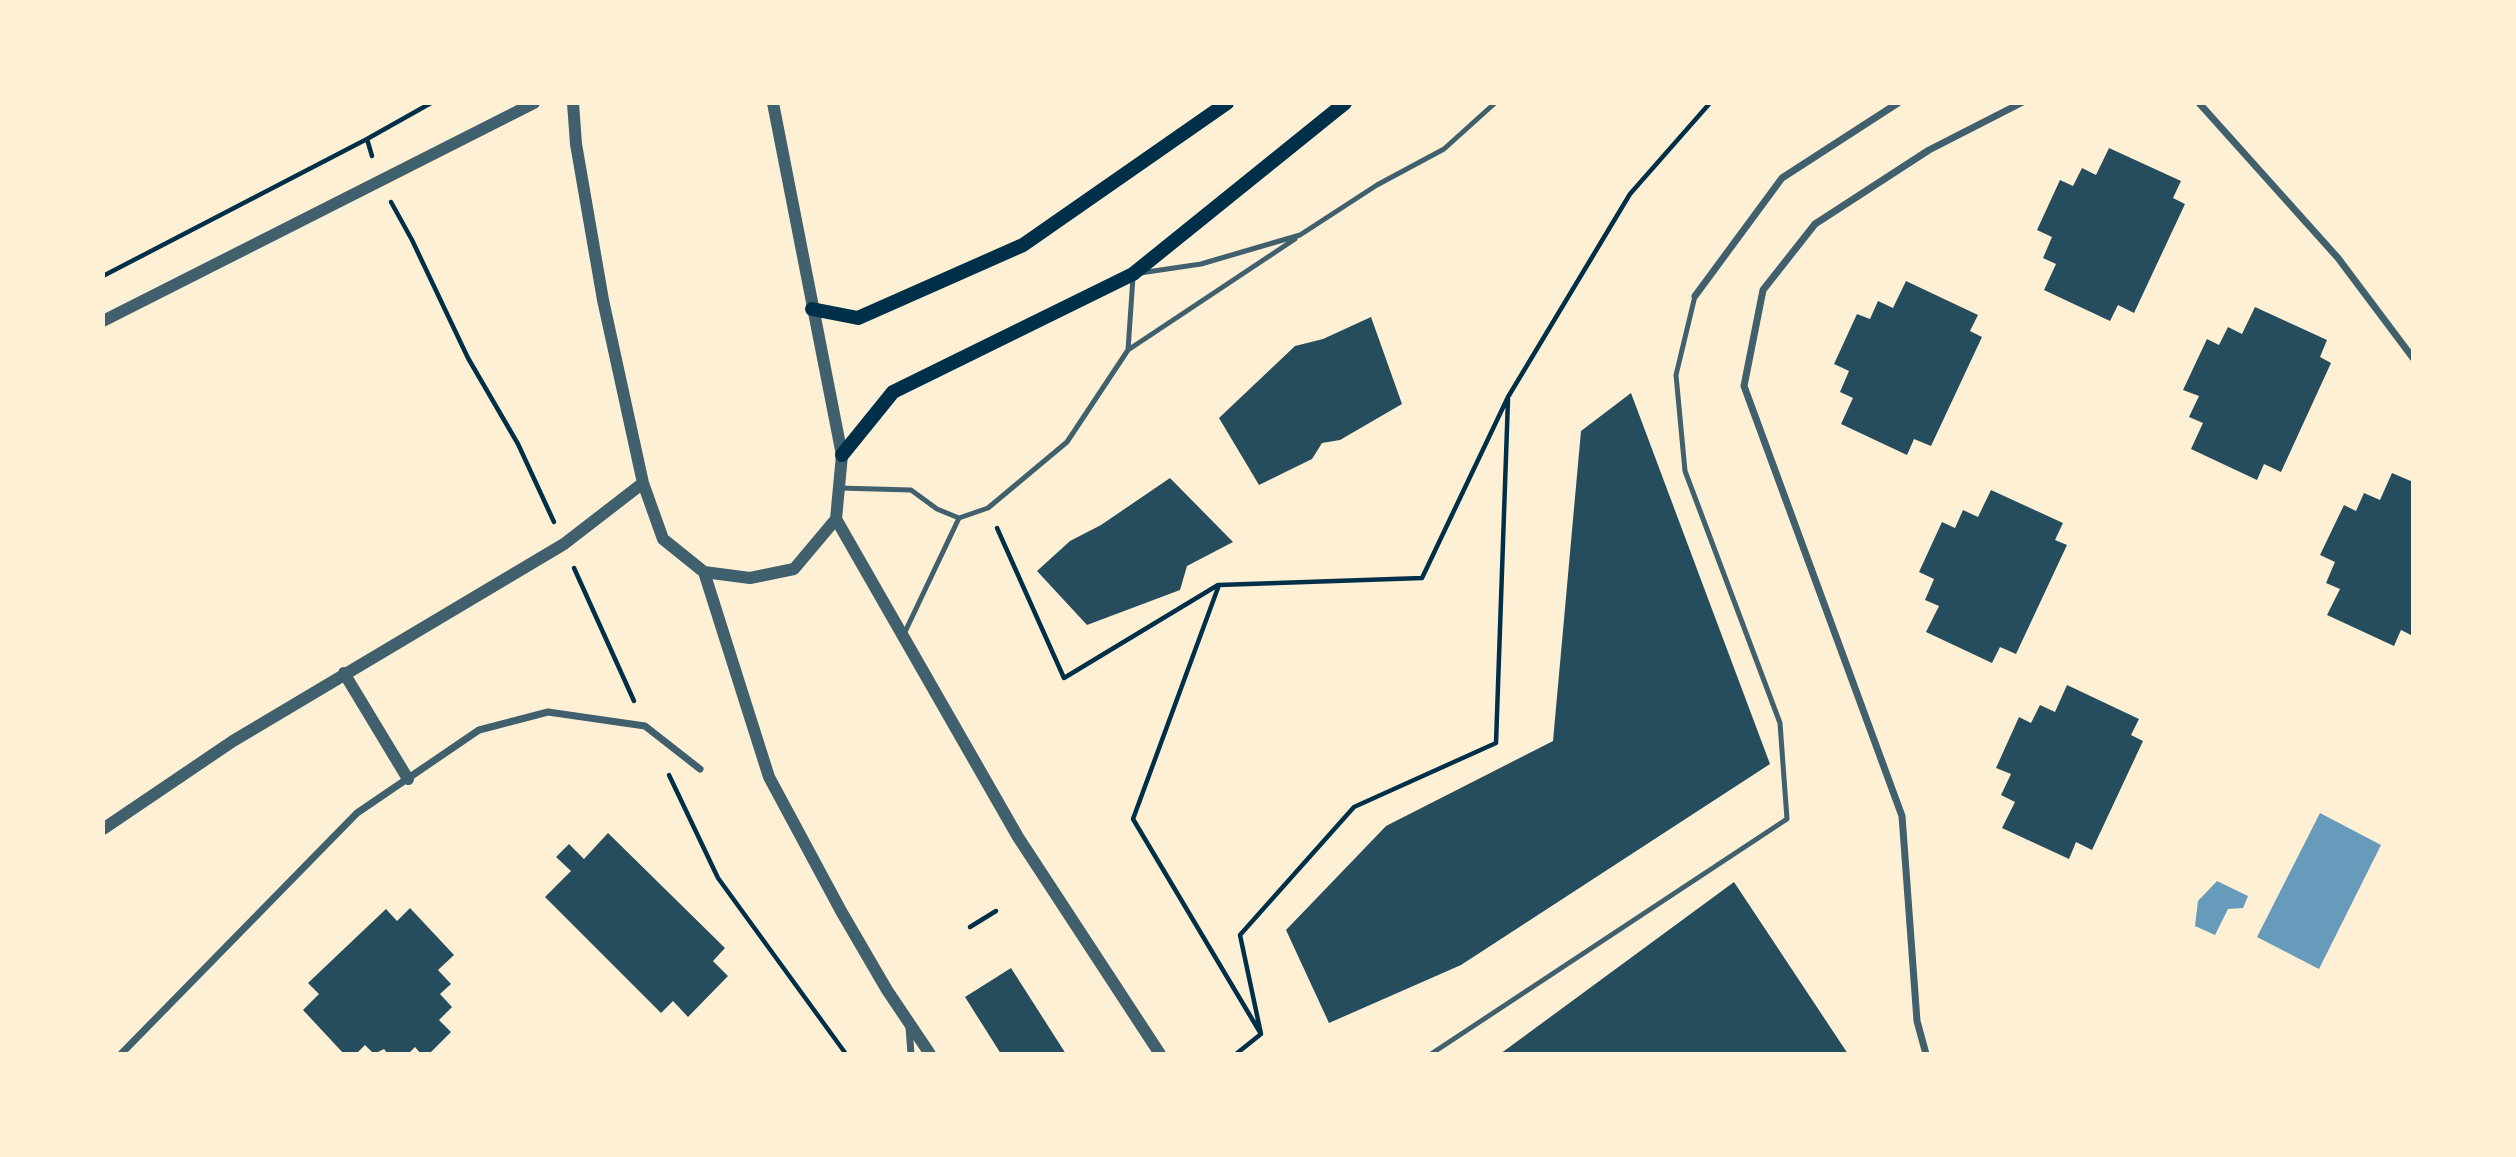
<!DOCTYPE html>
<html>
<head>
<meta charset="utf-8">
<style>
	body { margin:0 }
	#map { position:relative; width:2516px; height:1157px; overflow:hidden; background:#fdf0d5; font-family:"Varela Round",sans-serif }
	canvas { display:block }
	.frame { position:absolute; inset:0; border:105px solid #fdf0d5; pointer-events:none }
</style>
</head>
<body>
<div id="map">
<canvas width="2516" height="1157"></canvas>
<div class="frame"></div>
</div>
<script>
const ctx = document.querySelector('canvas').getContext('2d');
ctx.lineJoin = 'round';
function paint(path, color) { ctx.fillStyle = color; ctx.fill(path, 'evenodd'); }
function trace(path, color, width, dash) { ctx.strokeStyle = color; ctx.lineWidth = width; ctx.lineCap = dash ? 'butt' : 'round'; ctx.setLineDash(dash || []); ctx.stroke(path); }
paint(new Path2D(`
	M 2320,813 L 2381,845 L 2319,969 L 2257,937 Z
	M 2217,881 L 2248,896 L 2243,908 L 2228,909 L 2215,935 L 2195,926 L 2198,901 Z`), '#669bbc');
paint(new Path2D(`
	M 2109,148 L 2181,181 L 2173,198 L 2185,204 L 2134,313 L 2118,305 L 2110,321 L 2044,290 L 2056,264 L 2043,258 L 2052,237 L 2037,230 L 2060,180 L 2073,186 L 2082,168 L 2096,175 Z
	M 1906,281 L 1978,315 L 1970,331 L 1982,337 L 1931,446 L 1914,439 L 1907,455 L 1841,424 L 1853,398 L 1840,392 L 1849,371 L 1834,364 L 1857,314 L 1870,319 L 1878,301 L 1893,308 Z
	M 2255,307 L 2327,340 L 2320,357 L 2331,363 L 2281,472 L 2264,464 L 2257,480 L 2191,449 L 2203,423 L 2189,417 L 2199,396 L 2183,390 L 2207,339 L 2219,345 L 2228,327 L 2242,334 Z
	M 1371,317 L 1402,404 L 1340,440 L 1322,443 L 1312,459 L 1259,485 L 1219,418 L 1295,346 L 1323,339 Z
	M 1631,393 L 1770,764 L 1461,965 L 1329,1023 L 1286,930 L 1386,826 L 1553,741 L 1581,431 Z
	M 2392,473 L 2413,482 L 2413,636 L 2401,630 L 2394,646 L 2327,615 L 2340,589 L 2326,583 L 2335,562 L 2320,555 L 2344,505 L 2356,511 L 2364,493 L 2380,500 Z
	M 1170,478 L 1233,542 L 1187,566 L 1180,590 L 1087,625 L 1037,571 L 1070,541 L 1101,525 Z
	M 1991,490 L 2063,523 L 2055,540 L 2067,545 L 2016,654 L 2000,647 L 1992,663 L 1926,632 L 1939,606 L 1925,600 L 1934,579 L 1919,572 L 1942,522 L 1955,528 L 1963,510 L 1978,517 Z
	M 2067,685 L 2139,719 L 2131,735 L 2143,741 L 2092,850 L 2076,842 L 2069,859 L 2002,828 L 2015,802 L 2001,795 L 2011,774 L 1996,768 L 2019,717 L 2031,723 L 2040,705 L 2055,712 Z
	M 608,833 L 725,948 L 713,961 L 728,976 L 688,1017 L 673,1001 L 661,1013 L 545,897 L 571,871 L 556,857 L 569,844 L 584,859 Z
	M 1734,882 L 1848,1054 L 1500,1054 Z
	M 410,908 L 454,955 L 438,970 L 451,984 L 440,994 L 452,1007 L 439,1020 L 451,1032 L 429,1054 L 421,1054 L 415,1047 L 408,1054 L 388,1054 L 384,1049 L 374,1054 L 365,1045 L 356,1054 L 344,1054 L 303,1010 L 319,994 L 308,983 L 386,909 L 397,921 Z
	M 1011,968 L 1066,1054 L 1001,1054 L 965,997 Z`), '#264d5e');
trace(new Path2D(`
	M 372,156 L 367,139 L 431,103
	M 391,202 L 412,240 L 468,358 L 518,444 L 554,522
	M 103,276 L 367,139
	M 997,528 L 1064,678 L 1218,585
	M 574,568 L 634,701
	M 669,775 L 718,878 L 846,1054
	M 970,927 L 996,911
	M 1261,1034 L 1133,819 L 1219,585 L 1422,578 L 1508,397 L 1630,194 L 1710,103
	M 1236,1054 L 1261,1034 L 1240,935 L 1354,807 L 1496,743 L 1508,399`), '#003049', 4.5);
trace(new Path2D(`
	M 1140,273 L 1201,264 L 1300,235 L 1377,185 L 1444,149 L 1495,103
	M 1128,350 L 1295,239
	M 839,488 L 911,490 L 937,509 L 959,518
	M 904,634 L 959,518 L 988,508 L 1067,442 L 1128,350 L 1133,277
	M 1431,1054 L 1787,819 L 1780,723 L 1685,471 L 1676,375 L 1695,296`), '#3f606c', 5);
trace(new Path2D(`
	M 2199,103 L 2338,258 L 2413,358
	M 1695,296 L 1782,178 L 1898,103
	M 909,1027 L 911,1054
	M 121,1054 L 357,813 L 479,730 L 548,712 L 645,726 L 700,769
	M 1926,1054 L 1917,1021 L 1902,816 L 1744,386 L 1763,290 L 1815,224 L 1929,150 L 2021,103`), '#3f606c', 7);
trace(new Path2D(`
	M 573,103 L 576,144 L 603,300 L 643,483 L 663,539 L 704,572 L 750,578 L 794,569 L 836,519 L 842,455 L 773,103
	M 103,321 L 534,103
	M 836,519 L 1018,837 L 1160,1054
	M 704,572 L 769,777 L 841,911 L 887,990 L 930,1054
	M 344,673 L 408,779
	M 103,829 L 233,741 L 564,544 L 643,483`), '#3f606c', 12);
trace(new Path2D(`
	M 812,309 L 858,318 L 1023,245 L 1227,103
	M 842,455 L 893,392 L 1133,274 L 1345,103`), '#003049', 14);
</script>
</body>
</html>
